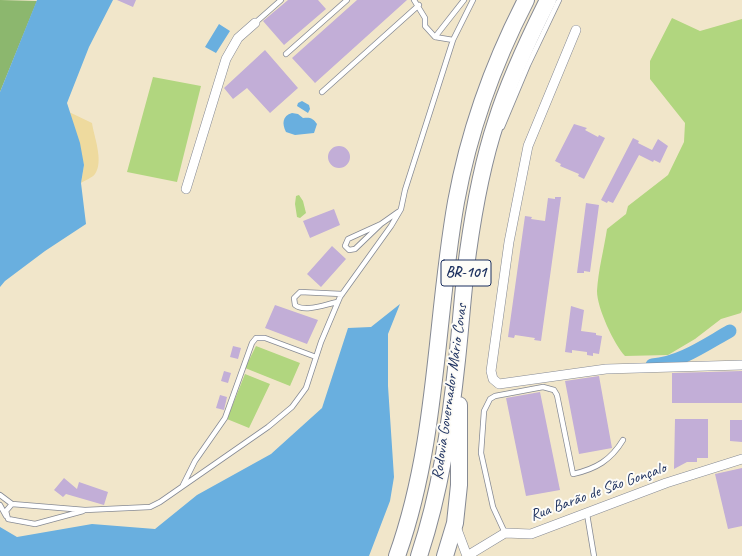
<!DOCTYPE html>
<html>
<head>
<meta charset="utf-8">
<style>
	body { margin:0 }
	canvas { display:block; background:#f1e6ca }
</style>
</head>
<body>
<canvas width="742" height="556"></canvas>
<script>
const ctx = document.querySelector('canvas').getContext('2d');
ctx.lineJoin = 'round';
function paint(path, color) { ctx.fillStyle = color; ctx.fill(path, 'evenodd'); }
function trace(path, color, width, dash) { ctx.strokeStyle = color; ctx.lineWidth = width; ctx.lineCap = dash ? 'butt' : 'round'; ctx.setLineDash(dash || []); ctx.stroke(path); }
function drawText(font, color, halo, rows, align = 'center') {
  ctx.font = font + ' Caveat,sans-serif'; ctx.lineWidth = 4; ctx.setLineDash([]); ctx.textBaseline = 'middle'; ctx.strokeStyle = halo; ctx.fillStyle = color; for (const [text, x, y, turn = 0] of rows) {
    ctx.save(); ctx.translate(x, y); ctx.rotate((+turn || 0) * Math.PI / 180); ctx.textAlign = isNaN(turn) ? turn : align; if (halo) ctx.strokeText(text, 0, 0); ctx.fillText(text, 0, 0); ctx.restore();
  }
}
paint(new Path2D(`
	M 672,18 L 700,31 L 742,19 L 742,310 L 741,313 L 721,319 L 695,339 L 668,355 L 625,356 C 614,344 597,308 597,291 C 598,271 604,249 607,229 L 626,214 L 628,206 L 668,175 L 684,142 L 685,123 L 650,79 L 650,61 Z
	M 153,77 L 201,86 L 177,182 L 127,172 Z
	M 299,195 L 303,201 L 306,213 L 300,218 L 297,217 L 295,204 L 296,196 Z
	M 256,346 L 300,363 L 290,386 L 245,368 Z
	M 245,374 L 270,384 L 249,428 L 227,419 Z`), '#b1d67f');
paint(new Path2D(`
	M 0,0 L 37,1 L 0,92 Z`), '#8cb76e');
paint(new Path2D(`
	M 69,112 L 92,123 C 94,137 104,161 95,174 C 92,178 85,180 81,183 L 84,165 Z`), '#eeda9e');
paint(new Path2D(`
	M 37,0 L 113,0 L 89,47 L 67,103 L 80,143 L 84,165 L 81,183 L 86,224 L 45,251 L 5,281 L 0,287 L 0,92 Z
	M 219,24 L 230,31 L 216,53 L 205,47 Z
	M 302,101 L 309,105 L 310,109 L 308,113 L 297,106 L 298,103 Z
	M 292,113 L 298,114 L 303,118 C 310,117 313,118 317,124 L 314,133 L 295,135 L 286,132 C 282,124 282,116 292,113 Z
	M 400,304 L 388,334 L 388,386 L 394,477 L 390,501 L 369,556 L 0,556 L 0,527 L 17,537 L 92,524 L 155,529 L 197,495 L 271,454 L 322,408 L 348,328 L 371,327 Z`), '#69afdf');
trace(new Path2D(`
	M 652,365 C 680,363 705,345 730,331`), '#69afdf', 13);
paint(new Path2D(`
	M 117,0 L 136,0 L 133,7 Z
	M 288,0 L 318,0 L 326,9 L 284,45 L 263,21 Z
	M 357,0 L 407,0 L 315,83 L 292,58 Z
	M 265,50 L 298,88 L 270,113 L 247,88 L 233,99 L 224,88 Z
	M 574,124 L 587,128 L 585,130 L 598,137 L 599,135 L 605,138 L 584,179 L 578,176 L 579,174 L 560,166 L 561,164 L 555,161 Z
	M 633,138 L 639,141 L 638,143 L 652,150 L 658,139 L 668,146 L 660,163 L 654,160 L 653,162 L 639,155 L 613,203 L 608,201 L 607,203 L 601,200 Z
	M328 157a11 11 0 1 1 22 0a11 11 0 1 1-22 0Z
	M 555,197 L 561,197 L 541,341 L 534,340 L 535,338 L 515,335 L 514,338 L 508,337 L 525,216 L 532,217 L 531,219 L 545,221 L 548,198 L 555,199 Z
	M 586,203 L 599,205 L 590,272 L 584,271 L 584,273 L 577,273 Z
	M 334,209 L 340,225 L 310,238 L 303,221 Z
	M 332,246 L 346,259 L 321,287 L 307,274 Z
	M 275,305 L 318,320 L 307,344 L 265,328 Z
	M 571,306 L 584,310 L 581,331 L 596,333 L 596,335 L 602,336 L 599,354 L 593,353 L 593,356 L 587,355 L 587,352 L 572,350 L 572,353 L 565,352 Z
	M 233,346 L 241,348 L 238,359 L 230,357 Z
	M 224,371 L 231,373 L 228,383 L 221,381 Z
	M 742,371 L 742,403 L 672,403 L 672,373 Z
	M 599,376 L 612,448 L 579,454 L 565,381 Z
	M 540,392 L 560,490 L 526,496 L 506,398 Z
	M 220,395 L 227,397 L 224,410 L 216,408 Z
	M 675,419 L 708,419 L 708,458 L 697,458 L 697,462 L 687,462 L 674,469 Z
	M 730,420 L 742,420 L 742,442 L 730,441 Z
	M 742,468 L 742,526 L 728,529 L 715,474 Z
	M 64,478 L 77,489 L 79,482 L 108,492 L 104,505 L 66,494 L 63,497 L 54,490 Z`), '#c2aed7');
const lane = new Path2D(`
	M 414,0 L 425,18 L 425,26 L 435,37 L 453,40
	M 255,23 L 281,0
	M 435,37 L 464,0
	M 286,54 L 347,0
	M 322,92 L 419,5
	M 502,127 L 528,65 L 559,0
	M 381,224 L 355,249 L 349,250 L 345,246 L 348,239 L 381,224 L 398,212
	M 338,302 C 326,304 305,313 295,305 L 294,298 L 300,292 L 342,294
	M 183,485 L 195,461 L 225,418 L 252,343 L 256,338 L 265,338 L 316,357
	M 0,495 L 12,504 L 85,510 L 150,507 L 160,502 L 268,427 L 292,407 L 306,388 L 321,342 L 340,297 L 391,226 L 401,209 L 405,190 L 453,40 L 473,0
	M 12,504 L 6,511 L 8,519 L 35,524 L 83,511
	M 0,505 L 6,516
	M 587,514 L 594,556
	M 505,533 L 493,507 L 481,453 L 484,411 L 490,399 L 495,396 L 543,387 L 554,390 L 557,395 L 573,474 C 596,469 611,460 623,440`);
const street = new Path2D(`
	M 576,30 L 528,146 L 509,242 L 491,371 L 493,379 L 499,384 L 606,369 L 742,365
	M 186,189 L 226,59 L 238,38 L 255,23
	M 455,524 L 467,556 L 505,533 L 531,534 L 666,483 L 742,459`);
const highway = new Path2D(`
	M 397,556 C 438,441 435,321 456,202 C 469,131 493,64 526,0
	M 419,556 C 440,493 450,426 457,360 C 461,324 463,288 468,252 C 474,209 482,164 496,122 C 509,80 528,40 548,0
	M 445,556 L 455,523 L 459,485 L 459,405`);
trace(lane, '#868a94', 6);
trace(street, '#868a94', 10);
trace(highway, '#868a94', 18);
trace(lane, '#fff', 4.5);
trace(street, '#fff', 9);
trace(highway, '#fff', 16);
for (const [x, y, w] of [
	[466,273,50]
]) { const box = new Path2D(); box.roundRect(x - w / 2, y - 13, w, 26, 3); ctx.fillStyle = '#fdfcf7'; ctx.fill(box); trace(box, '#1b2f5e', 1); }
drawText('bold 15px', '#1b2f5e', null, [
	["BR-101",466,273]
]);
drawText('16px', '#1b2f5e', '#fdfcf7', [
	["Rodovia Governador Mário Covas",450,392,-82],
	["Rua Barão de São Gonçalo",598,492,-20]
]);
</script>
</body>
</html>
